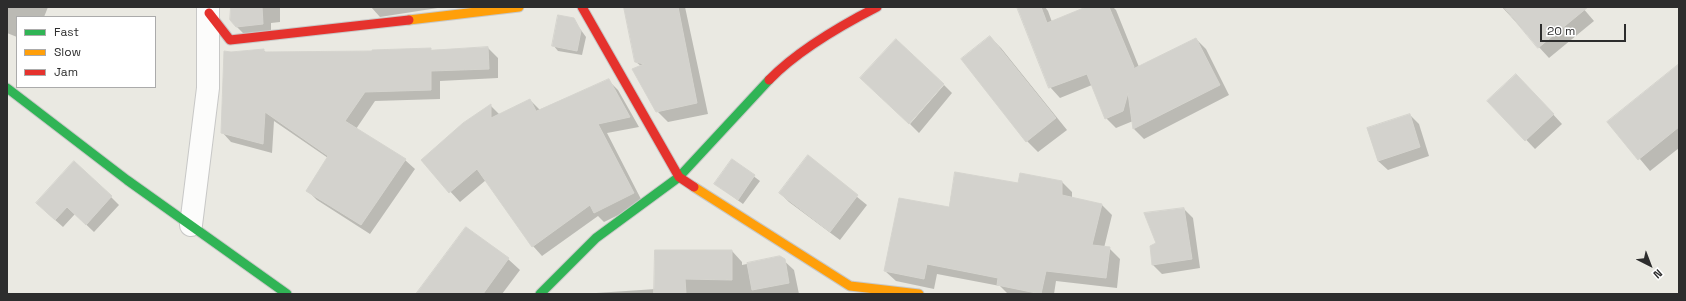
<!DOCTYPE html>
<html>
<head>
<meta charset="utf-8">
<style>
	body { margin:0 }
	#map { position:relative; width:1686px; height:301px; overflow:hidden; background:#eae9e2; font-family:"Space Grotesk",sans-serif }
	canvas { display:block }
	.frame { position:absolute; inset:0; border:8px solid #2d2d2d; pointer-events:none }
	.legend { position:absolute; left:16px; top:16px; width:140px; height:72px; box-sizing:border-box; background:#fff; border:1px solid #ababab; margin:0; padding:5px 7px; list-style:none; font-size:12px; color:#2d2d2d }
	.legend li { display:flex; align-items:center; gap:8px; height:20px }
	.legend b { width:20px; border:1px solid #ababab }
	.north { position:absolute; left:1630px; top:245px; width:40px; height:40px; -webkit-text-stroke:3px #fff; paint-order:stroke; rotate:138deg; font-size:11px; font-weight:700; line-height:16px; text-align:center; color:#2d2d2d }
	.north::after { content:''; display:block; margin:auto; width:14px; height:18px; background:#2d2d2d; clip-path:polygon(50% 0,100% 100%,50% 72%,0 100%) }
	.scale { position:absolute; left:1540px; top:24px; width:86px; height:18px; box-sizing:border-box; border:2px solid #2d2d2d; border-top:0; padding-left:5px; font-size:12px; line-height:14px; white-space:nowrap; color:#2d2d2d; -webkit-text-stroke:3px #fff; paint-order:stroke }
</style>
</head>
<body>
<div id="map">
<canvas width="1686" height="301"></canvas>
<div class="frame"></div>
<ul class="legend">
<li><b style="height:5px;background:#30b455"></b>Fast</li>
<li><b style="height:5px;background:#ff9f0a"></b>Slow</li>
<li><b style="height:5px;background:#e5322d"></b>Jam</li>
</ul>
<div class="north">N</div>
<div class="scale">20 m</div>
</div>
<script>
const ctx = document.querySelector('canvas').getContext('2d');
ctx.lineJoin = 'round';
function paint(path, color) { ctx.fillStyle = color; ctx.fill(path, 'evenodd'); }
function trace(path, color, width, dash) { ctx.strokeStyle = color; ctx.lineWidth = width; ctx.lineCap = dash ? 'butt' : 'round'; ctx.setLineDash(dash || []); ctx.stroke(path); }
paint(new Path2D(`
	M 7,7 L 48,7 L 44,17 L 17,17 L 17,37 L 7,33 Z
	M 232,7 L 280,7 L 280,22 L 271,23 L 271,33 L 246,36 L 236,26 Z
	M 371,7 L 444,7 L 380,17 Z
	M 624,7 L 685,7 L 708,114 L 668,122 L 657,111 L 641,66 L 636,62 Z
	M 1021,7 L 1045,7 L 1048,11 L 1052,22 L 1088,7 L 1113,7 L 1116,10 L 1139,67 L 1196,39 L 1206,49 L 1229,95 L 1144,139 L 1134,129 L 1133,121 L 1116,128 L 1106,118 L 1092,85 L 1060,98 L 1050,87 Z
	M 1502,7 L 1582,7 L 1594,21 L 1549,58 Z
	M 573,19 L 586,37 L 582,55 L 558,51 L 553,45 Z
	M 990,37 L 1001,48 L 1067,130 L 1038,152 L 1027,141 L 962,59 Z
	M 488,48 L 498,58 L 498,78 L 440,81 L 440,99 L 375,101 L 356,129 L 405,160 L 415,169 L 370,234 L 317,200 L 307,190 L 328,158 L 274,121 L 272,153 L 231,142 L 222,132 L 231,53 L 263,50 L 267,53 L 373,52 L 430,49 L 432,51 Z
	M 1679,65 L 1679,148 L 1650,171 L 1609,122 Z
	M 608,80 L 618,90 L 639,127 L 607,133 L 643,203 L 604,222 L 598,216 L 542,256 L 533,246 L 486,180 L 460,202 L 422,161 L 491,106 L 500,115 L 530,100 L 540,110 Z
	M 1525,84 L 1562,124 L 1535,149 L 1489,101 Z
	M 944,85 L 952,93 L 919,133 L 910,124 Z
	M 1410,115 L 1419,124 L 1429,156 L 1388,170 L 1378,161 L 1368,129 Z
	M 808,157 L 867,205 L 840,240 L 789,202 L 780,193 Z
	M 732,160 L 760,181 L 743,204 L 715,184 Z
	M 1062,182 L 1072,192 L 1072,198 L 1101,204 L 1112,215 L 1104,248 L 1109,248 L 1120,259 L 1117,288 L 1056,281 L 1054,294 L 1008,294 L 1000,286 L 937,274 L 934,289 L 896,281 L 885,271 L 950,208 L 1018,185 Z
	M 111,197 L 119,205 L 94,232 L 75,214 L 63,227 L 45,211 Z
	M 1184,209 L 1193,218 L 1200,268 L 1162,274 L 1153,265 L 1151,247 L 1157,243 L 1145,214 Z
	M 466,228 L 508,259 L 520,270 L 502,294 L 417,294 Z
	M 732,251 L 742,262 L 742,265 L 780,257 L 794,270 L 799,294 L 581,294 L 656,289 Z`), '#0003');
const building = new Path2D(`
	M 231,7 L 262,7 L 263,24 L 236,27 L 230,20 Z
	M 624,7 L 678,7 L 697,103 L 656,112 L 632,69 L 644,64 L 635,62 Z
	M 1017,7 L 1041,7 L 1047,23 L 1086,7 L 1109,7 L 1134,67 L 1133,69 L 1196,38 L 1220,85 L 1133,129 L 1128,93 L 1123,111 L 1105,119 L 1087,74 L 1049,88 Z
	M 1504,7 L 1588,7 L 1538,48 Z
	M 558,15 L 574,18 L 581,31 L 577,51 L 552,46 Z
	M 990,36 L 1056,118 L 1026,142 L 961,59 Z
	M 896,39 L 944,84 L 909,124 L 860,78 Z
	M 488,47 L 489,69 L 431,71 L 431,90 L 365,92 L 345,121 L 406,159 L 361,225 L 306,191 L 328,156 L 265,112 L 263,144 L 221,133 L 224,51 L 231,52 L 264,49 L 264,52 L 372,51 L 372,50 L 431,48 L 431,50 Z
	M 1679,64 L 1679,127 L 1638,160 L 1607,122 Z
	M 1516,74 L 1554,114 L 1525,141 L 1487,101 Z
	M 609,79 L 630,117 L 598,124 L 634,193 L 594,213 L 590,205 L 532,247 L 477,169 L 449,193 L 421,160 L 463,123 L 491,104 L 491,118 L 530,99 L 536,111 Z
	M 1410,114 L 1420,147 L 1378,161 L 1367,128 Z
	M 808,155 L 858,195 L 830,232 L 779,193 Z
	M 732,159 L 755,175 L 738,200 L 714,184 Z
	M 74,161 L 112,196 L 86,225 L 67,207 L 55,220 L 36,203 Z
	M 955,172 L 1018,183 L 1020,173 L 1062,181 L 1062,195 L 1102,204 L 1092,245 L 1110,247 L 1106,278 L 1046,271 L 1041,294 L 997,285 L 998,278 L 927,264 L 924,279 L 884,271 L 899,198 L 949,207 Z
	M 1184,208 L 1192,259 L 1152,265 L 1150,246 L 1156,243 L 1144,213 Z
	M 466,227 L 509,258 L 483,294 L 416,294 Z
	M 655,250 L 732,250 L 732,280 L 685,279 L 686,294 L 654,294 Z
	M 780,256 L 785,259 L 789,283 L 752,290 L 747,263 Z`);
paint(building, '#d3d2cd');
trace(building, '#d5d4ce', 1);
const street = new Path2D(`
	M 191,225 L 208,88 L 208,7`);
const fast = new Path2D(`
	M 7,88 L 127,180 L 287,294
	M 540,294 L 596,238 L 679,177 L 769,80`);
const slow = new Path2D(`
	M 409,20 L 519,7
	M 694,187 L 850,286 L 919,294`);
const jam = new Path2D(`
	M 582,7 L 679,177 L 694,187
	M 209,13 L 230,40 L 409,20
	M 769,80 C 798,50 840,26 877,7`);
trace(street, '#c8c8c7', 24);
trace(fast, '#c8c8c7', 11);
trace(slow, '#c8c8c7', 11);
trace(jam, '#c8c8c7', 11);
trace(street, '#fcfcfb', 22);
trace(fast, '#30b455', 9);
trace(slow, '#ff9f0a', 9);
trace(jam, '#e5322d', 9);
</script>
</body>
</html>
